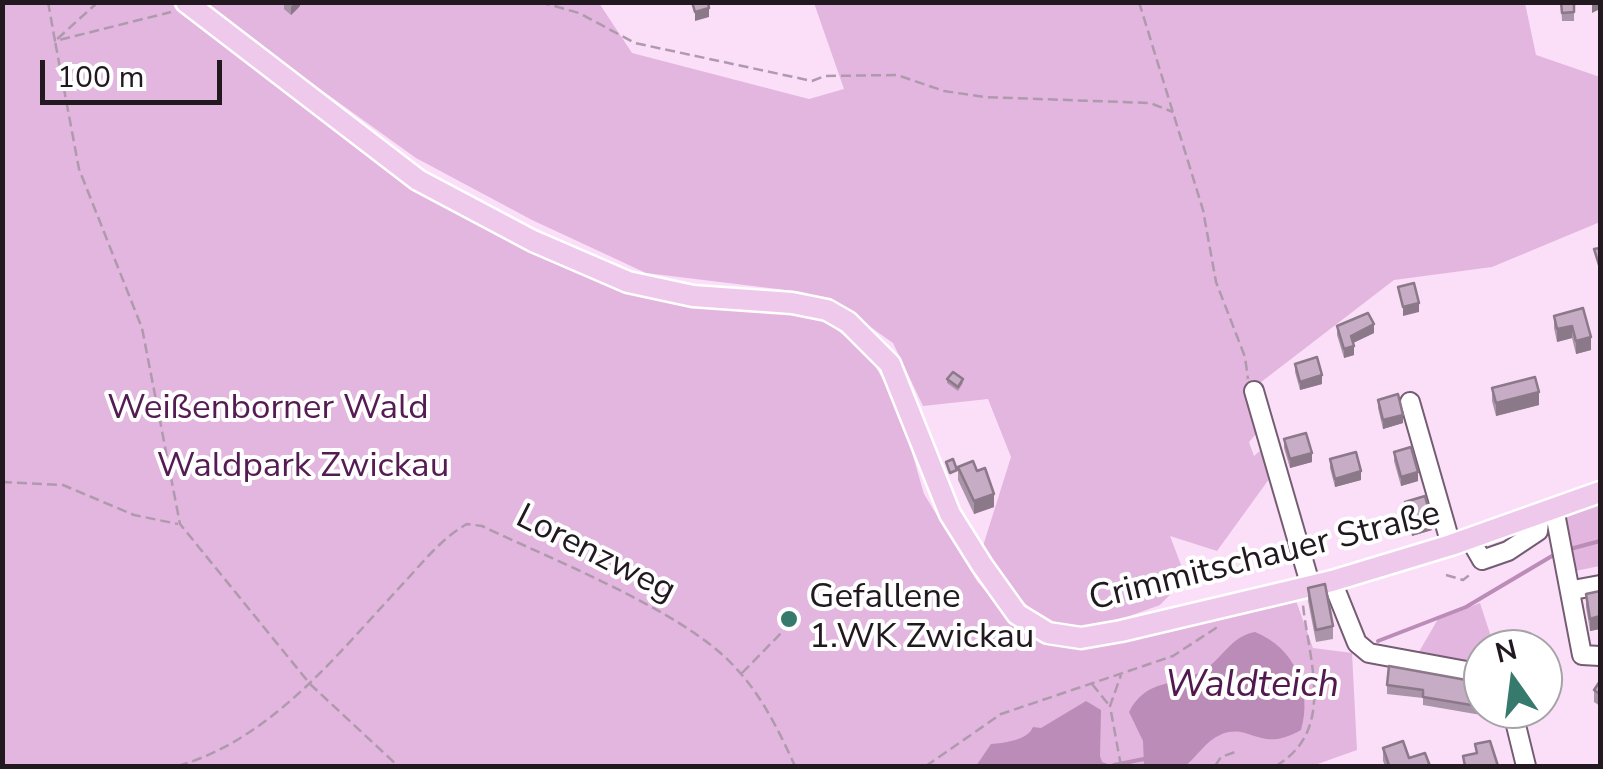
<!DOCTYPE html>
<html>
<head>
<meta charset="utf-8">
<style>
	body { margin:0 }
	#map { position:relative; width:1603px; height:769px; overflow:hidden; background:#fbdff8; font-family:"Nunito Sans",sans-serif }
	canvas { display:block }
	.frame { position:absolute; inset:0; border:5px solid #211820; pointer-events:none }
	.north { position:absolute; left:1463px; top:629px; width:100px; height:100px; box-sizing:border-box; background:#fff; border:2px solid #a6a3a6; border-radius:50%; rotate:346deg; font-size:28px; font-weight:700; line-height:40px; text-align:center; color:#211820 }
	.north::after { content:''; display:block; margin:auto; width:35px; height:45px; background:#367a6d; clip-path:polygon(50% 0,100% 100%,50% 72%,0 100%) }
	.scale { position:absolute; left:40px; top:60px; width:182px; height:45px; box-sizing:border-box; border:5px solid #211820; border-top:0; padding-left:12px; font-size:30px; line-height:35px; white-space:nowrap; color:#211820; -webkit-text-stroke:8px #fff; paint-order:stroke }
</style>
</head>
<body>
<div id="map">
<canvas width="1603" height="769"></canvas>
<div class="frame"></div>
<div class="north">N</div>
<div class="scale">100 m</div>
</div>
<script>
const ctx = document.querySelector('canvas').getContext('2d');
ctx.lineJoin = 'round';
function paint(path, color) { ctx.fillStyle = color; ctx.fill(path, 'evenodd'); }
function trace(path, color, width, dash) { ctx.strokeStyle = color; ctx.lineWidth = width; ctx.lineCap = dash ? 'butt' : 'round'; ctx.setLineDash(dash || []); ctx.stroke(path); }
function drawText(font, color, halo, rows, align = 'center') {
  ctx.font = font + ' "Nunito Sans",sans-serif'; ctx.lineWidth = 8; ctx.setLineDash([]); ctx.textBaseline = 'middle'; ctx.strokeStyle = halo; ctx.fillStyle = color; for (const [text, x, y, turn = 0] of rows) {
    ctx.save(); ctx.translate(x, y); ctx.rotate((+turn || 0) * Math.PI / 180); ctx.textAlign = isNaN(turn) ? turn : align; if (halo) ctx.strokeText(text, 0, 0); ctx.fillText(text, 0, 0); ctx.restore();
  }
}
paint(new Path2D(`
	M 2,3 L 174,3 L 408,185 L 530,252 L 695,306 L 818,315 L 869,355 L 899,408 L 924,494 L 977,581 L 1002,610 L 1051,641 L 1122,641 L 1295,598 L 1313,648 L 1352,653 L 1357,750 L 1312,766 L 3,766 Z
	M 200,3 L 599,3 L 632,53 L 809,99 L 844,89 L 814,3 L 1525,3 L 1536,55 L 1600,77 L 1600,222 L 1492,267 L 1394,280 L 1252,389 L 1262,427 L 1249,442 L 1254,456 L 1264,447 L 1272,475 L 1217,551 L 1170,536 L 1186,578 L 1160,605 L 1094,629 L 1042,621 L 1005,583 L 983,546 L 1011,457 L 988,399 L 923,406 L 893,343 L 841,306 L 802,292 L 646,273 L 532,220 L 416,158 Z
	M 1600,502 L 1600,566 L 1570,572 L 1563,518 Z
	M 1480,603 L 1495,649 L 1483,649 L 1483,670 L 1416,657 L 1438,619 Z`), '#e2b6de');
paint(new Path2D(`
	M 1255,632 C 1294,647 1313,690 1301,730 C 1259,754 1252,723 1222,734 C 1205,741 1198,756 1185,766 L 1144,766 L 1143,741 L 1129,712 C 1146,678 1175,687 1204,670 C 1223,658 1230,637 1255,632 Z
	M 1086,701 L 1101,710 L 1100,756 L 1102,762 L 1113,766 L 976,766 L 991,744 C 1005,743 1028,740 1033,727 L 1041,728 Z`), '#bb8cb7');
trace(new Path2D(`
	M 1570,549 L 1600,541
	M 1378,641 L 1466,607 L 1557,553
	M 1114,765 L 1144,759`), '#bb8cb7', 4);
const minor = new Path2D(`
	M 1254,391 L 1311,587
	M 1410,402 L 1451,545
	M 1554,508 L 1582,655 L 1600,656
	M 1470,539 L 1482,560 L 1508,551 L 1538,531 L 1540,513
	M 1332,581 L 1357,643 L 1369,653 L 1483,674
	M 1573,590 L 1600,585
	M 1512,709 L 1526,766`);
const major = new Path2D(`
	M 186,2 L 418,180 L 533,241 L 628,282 L 693,296 L 792,303 L 827,310 L 848,322 L 890,364 L 950,514 L 982,565 L 1017,614 L 1048,633 L 1081,638 L 1121,631 L 1332,581 L 1451,545 L 1600,492`);
trace(minor, '#745d72', 22);
trace(major, '#fff', 25);
trace(new Path2D(`
	M 48,2 L 55,41 L 171,12
	M 98,2 L 55,41 L 79,169 L 142,328 L 180,524 L 310,684 L 398,766
	M 540,2 L 579,13 L 635,43 L 812,81 L 825,76 L 897,75 L 944,91 L 984,97 L 1150,103 L 1173,112
	M 1139,2 L 1203,210 L 1216,282 L 1245,357 L 1248,379
	M 2,482 L 63,485 L 134,515 L 178,524
	M 1446,575 L 1463,580 L 1472,573
	M 742,673 L 791,623
	M 1092,684 L 1109,705
	M 178,766 C 271,739 335,657 399,588 C 420,566 440,539 467,524 L 482,526 C 551,559 680,610 731,663 C 760,692 778,729 795,766
	M 926,766 L 1001,714 L 1173,656 L 1219,626
	M 1121,766 L 1110,706 L 1121,675
	M 1215,766 L 1221,757 L 1238,751
	M 1276,766 C 1336,730 1309,662 1303,605`), '#af9aad', 2.5, [10, 5]);
trace(minor, '#fff', 18);
trace(major, '#efc9ec', 20);
paint(new Path2D(`
	M 284,2 L 300,2 L 300,6 L 291,15 L 284,9 Z
	M 1561,2 L 1574,2 L 1574,21 L 1562,21 Z
	M 1583,308 L 1591,350 L 1576,354 L 1572,338 L 1557,342 L 1554,328 L 1554,316 Z
	M 1337,326 L 1374,333 L 1353,343 L 1354,355 L 1344,358 L 1337,335 Z
	M 1295,364 L 1322,384 L 1300,390 L 1295,372 Z
	M 947,379 L 963,383 L 958,391 L 947,383 Z
	M 1492,388 L 1539,405 L 1496,416 L 1492,401 Z
	M 1378,400 L 1403,423 L 1383,429 L 1378,408 Z
	M 1284,439 L 1312,462 L 1290,468 L 1284,448 Z
	M 1394,452 L 1418,481 L 1401,486 L 1394,461 Z
	M 1330,459 L 1361,480 L 1335,487 L 1330,468 Z
	M 958,467 L 994,507 L 974,514 L 958,480 Z
	M 1405,502 L 1432,530 L 1412,536 L 1405,511 Z
	M 1308,588 L 1333,626 L 1333,639 L 1316,642 L 1308,601 Z
	M 1600,591 L 1600,629 L 1590,631 L 1586,607 L 1586,594 Z
	M 1600,681 L 1600,706 L 1594,702 L 1594,690 Z
	M 1483,683 L 1483,709 L 1487,709 L 1487,716 L 1423,705 L 1423,698 L 1387,694 L 1387,685 Z
	M 1383,748 L 1409,758 L 1385,766 L 1383,761 Z`), '#aa94a9');
paint(new Path2D(`
	M 295,2 L 300,2 L 300,6 L 291,15 L 291,7 Z
	M 1597,2 L 1600,2 L 1600,9 L 1592,13 L 1592,5 Z
	M 709,8 L 709,17 L 695,21 L 695,12 Z
	M 1419,303 L 1419,312 L 1403,316 L 1403,307 Z
	M 1374,324 L 1374,333 L 1351,344 L 1351,336 Z
	M 1572,326 L 1572,338 L 1557,342 L 1557,329 Z
	M 1591,337 L 1591,350 L 1576,354 L 1576,341 Z
	M 1354,346 L 1354,355 L 1344,358 L 1344,349 Z
	M 1322,375 L 1322,384 L 1300,390 L 1300,382 Z
	M 1539,392 L 1539,405 L 1496,416 L 1496,403 Z
	M 1403,415 L 1403,423 L 1383,429 L 1383,420 Z
	M 1312,453 L 1312,462 L 1290,468 L 1290,459 Z
	M 1361,471 L 1361,480 L 1335,487 L 1335,479 Z
	M 1418,472 L 1418,481 L 1401,486 L 1401,477 Z
	M 994,494 L 994,507 L 974,514 L 974,501 Z
	M 1432,522 L 1432,530 L 1412,536 L 1412,527 Z
	M 1600,616 L 1600,629 L 1590,631 L 1590,619 Z`), '#8b7889');
const building = new Path2D(`
	M 692,2 L 708,2 L 709,8 L 695,12 Z
	M 1561,2 L 1574,2 L 1574,12 L 1562,13 Z
	M 1600,248 L 1600,265 L 1599,265 L 1594,249 Z
	M 1414,283 L 1419,303 L 1403,307 L 1398,287 Z
	M 1583,308 L 1591,337 L 1576,341 L 1572,326 L 1557,329 L 1554,316 Z
	M 1368,313 L 1374,324 L 1351,336 L 1354,346 L 1344,349 L 1337,326 Z
	M 1317,357 L 1322,375 L 1300,382 L 1295,364 Z
	M 953,372 L 963,379 L 958,387 L 947,379 Z
	M 1535,377 L 1539,392 L 1496,403 L 1492,388 Z
	M 1398,394 L 1403,415 L 1383,420 L 1378,400 Z
	M 1306,433 L 1312,453 L 1290,459 L 1284,439 Z
	M 1411,447 L 1418,472 L 1401,477 L 1394,452 Z
	M 1356,452 L 1361,471 L 1335,479 L 1330,459 Z
	M 953,459 L 957,470 L 950,473 L 946,462 Z
	M 973,461 L 977,471 L 985,468 L 994,494 L 974,501 L 958,467 Z
	M 1425,496 L 1432,522 L 1412,527 L 1405,502 Z
	M 1325,584 L 1333,626 L 1316,630 L 1308,588 Z
	M 1600,591 L 1600,616 L 1590,619 L 1586,594 Z
	M 1389,666 L 1483,683 L 1483,707 L 1423,697 L 1423,690 L 1387,685 Z
	M 1600,681 L 1600,694 L 1594,690 Z
	M 1403,741 L 1409,758 L 1425,753 L 1430,766 L 1386,766 L 1389,765 L 1383,748 Z
	M 1490,741 L 1498,766 L 1465,766 L 1463,756 L 1477,753 L 1475,744 Z`);
paint(building, '#c6acc4');
trace(building, '#8b7889', 2.5);
for (const [x, y, r, color] of [
	[789,619,10,"#367a6d"]
]) { const dot = new Path2D(); dot.arc(x, y, r, 0, 2 * Math.PI); ctx.fillStyle = color; ctx.fill(dot); trace(dot, '#fff', 4); }
drawText('35px', '#551c53', '#fff', [
	["Weißenborner Wald",268,410],
	["Waldpark Zwickau",303,468]
]);
drawText('35px', '#211820', '#fff', [
	["Lorenzweg",595,555,27],
	["Crimmitschauer Straße",1265,558,-14]
]);
drawText('35px', '#211820', '#fff', [
	["Gefallene",809,599],
	["1.WK Zwickau",809,639]
], 'left');
drawText('italic 38px', '#521950', '#fff', [
	["Waldteich",1252,687]
]);
</script>
</body>
</html>
